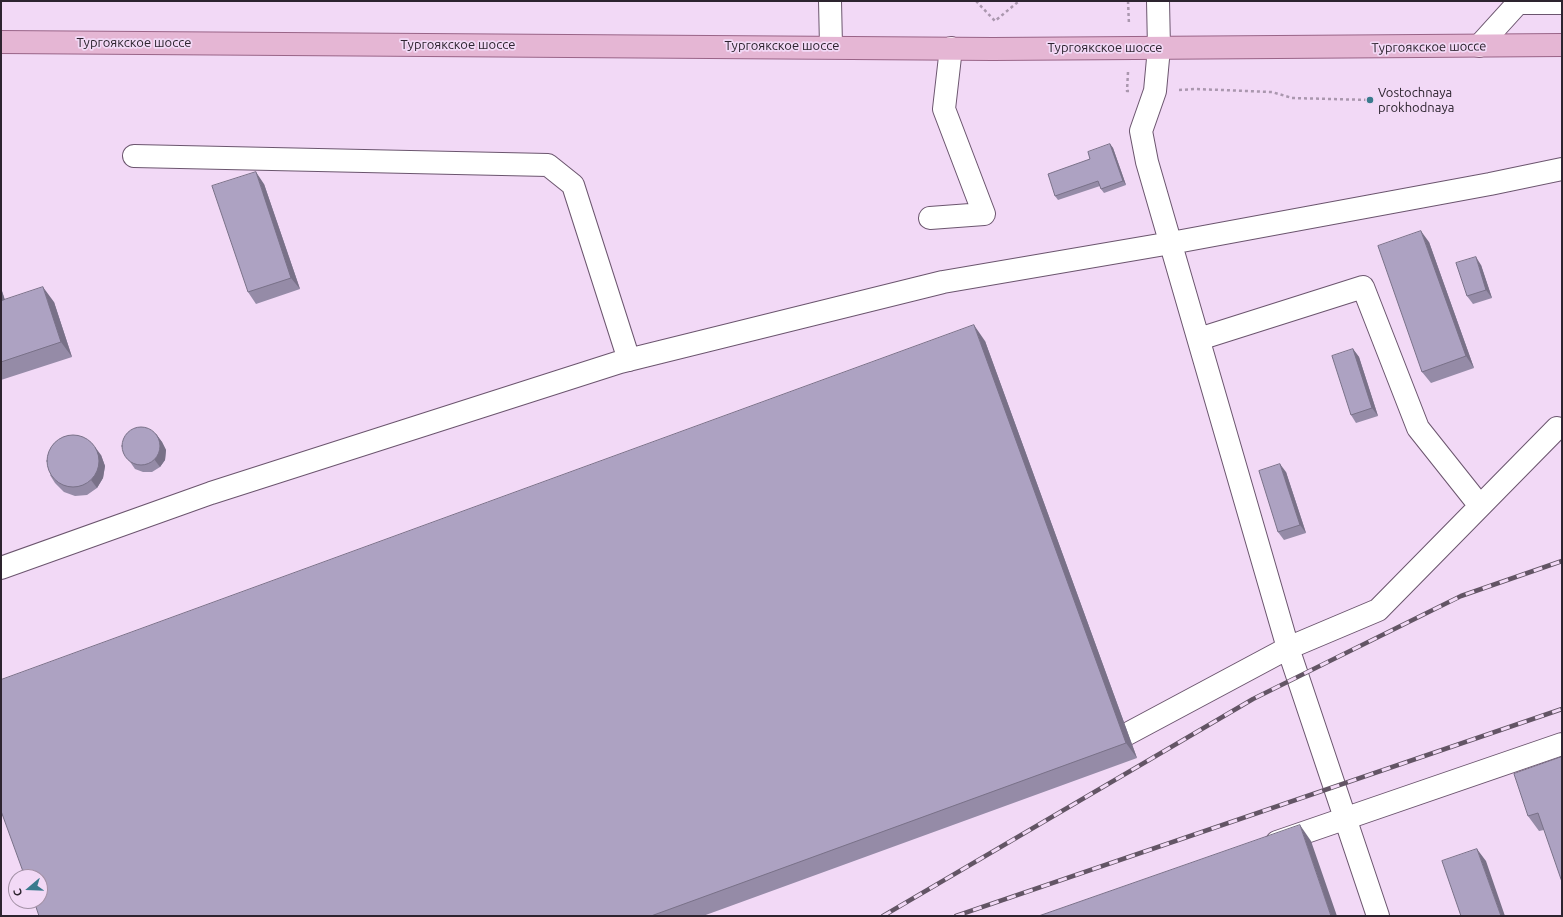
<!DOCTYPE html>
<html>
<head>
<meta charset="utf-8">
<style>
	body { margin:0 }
	#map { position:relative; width:1563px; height:917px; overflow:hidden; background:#f2d9f6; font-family:Ubuntu,sans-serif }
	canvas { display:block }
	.frame { position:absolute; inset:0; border:2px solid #2d242f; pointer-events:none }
	.north { position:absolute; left:8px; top:869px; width:40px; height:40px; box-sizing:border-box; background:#f2d9f6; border:1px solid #a391a6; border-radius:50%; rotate:251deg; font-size:11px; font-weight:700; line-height:16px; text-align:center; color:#2d242f }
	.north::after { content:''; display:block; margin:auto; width:14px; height:18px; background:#3a7a8e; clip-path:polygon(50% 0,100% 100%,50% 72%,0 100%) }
</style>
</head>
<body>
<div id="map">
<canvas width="1563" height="917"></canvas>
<div class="frame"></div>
<div class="north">С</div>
</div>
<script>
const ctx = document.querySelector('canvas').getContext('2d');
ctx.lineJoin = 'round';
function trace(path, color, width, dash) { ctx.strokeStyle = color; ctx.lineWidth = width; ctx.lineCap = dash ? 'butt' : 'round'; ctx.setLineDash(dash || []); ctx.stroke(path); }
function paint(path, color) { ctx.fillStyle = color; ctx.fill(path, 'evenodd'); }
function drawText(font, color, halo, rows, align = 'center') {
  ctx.font = font + ' Ubuntu,sans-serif'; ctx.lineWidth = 3.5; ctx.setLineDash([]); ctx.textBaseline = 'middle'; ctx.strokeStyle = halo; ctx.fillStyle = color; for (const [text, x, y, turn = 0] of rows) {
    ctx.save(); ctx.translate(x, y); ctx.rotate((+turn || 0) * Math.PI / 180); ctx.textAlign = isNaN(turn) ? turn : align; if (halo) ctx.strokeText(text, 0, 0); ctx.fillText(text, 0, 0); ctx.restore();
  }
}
const minor = new Path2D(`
	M 830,1 L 831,46
	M 1158,1 L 1159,48 L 1155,91 L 1141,131 L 1147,162 L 1288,648 L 1378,916
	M 1479,46 L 1518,3 L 1562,3
	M 134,156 L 548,165 L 573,185 L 629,360
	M 930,218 L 984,214 L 944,109 L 951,48
	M 1199,339 L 1363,287 L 1418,428 L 1480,506
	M 1,568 L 211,493 L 620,362 L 943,282 L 1171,243 L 1490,184 L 1562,169
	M 1101,748 L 1288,648 L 1378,610 L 1557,428
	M 1277,842 L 1562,744`);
const major = new Path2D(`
	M 1,42 L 993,49 L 1562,45`);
trace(minor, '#6b556e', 24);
trace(major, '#996487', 24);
trace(new Path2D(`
	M 976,1 L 995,21 L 1019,1
	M 1128,1 L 1129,25
	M 1128,72 L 1127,91 L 1131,91
	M 1179,90 L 1196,89 L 1272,92 L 1292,98 L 1370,100`), '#aa97ae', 2.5, [3, 3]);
trace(minor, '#fff', 22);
trace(major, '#e5b6d4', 22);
const rail = new Path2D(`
	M 883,916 L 1253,699 L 1461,596 L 1562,561
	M 956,916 L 1562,709`);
trace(rail, '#635565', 4.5);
trace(rail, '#f2d9f6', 3, [9]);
paint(new Path2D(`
	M 1110,144 L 1113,148 L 1126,185 L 1104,193 L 1101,189 L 1100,186 L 1058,200 L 1055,196 Z
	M 264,184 L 300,289 L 256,304 L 248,292 Z
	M 1429,242 L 1474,368 L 1431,383 L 1422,372 Z
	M 1481,265 L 1492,298 L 1473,304 L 1467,296 Z
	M 1,288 L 5,300 L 54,302 L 72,357 L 1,380 Z
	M 985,341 L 1137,758 L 703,916 L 39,916 Z
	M 1353,349 L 1359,357 L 1378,416 L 1356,423 L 1351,415 Z
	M 156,434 L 162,442 L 166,450 L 165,460 L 160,467 L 152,472 L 143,472 L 135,469 L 124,453 Z
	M 101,455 L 105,466 L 103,478 L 97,488 L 87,495 L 75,496 L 64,492 L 55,483 L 50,475 Z
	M 1286,472 L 1306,533 L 1284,540 L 1278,532 Z
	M 1562,757 L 1544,830 L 1539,831 L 1528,816 Z`), '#958ba7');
paint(new Path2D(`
	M 1110,144 L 1113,148 L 1126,185 L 1123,181 Z
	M 256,172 L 264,184 L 300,289 L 291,278 Z
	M 1421,231 L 1429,242 L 1474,368 L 1466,356 Z
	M 1476,257 L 1481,265 L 1492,298 L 1486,290 Z
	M 43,287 L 54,302 L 72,357 L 61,342 Z
	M 1,288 L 10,316 L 1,303 Z
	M 974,325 L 985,341 L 1137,758 L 1126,743 Z
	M 1353,349 L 1359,357 L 1378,416 L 1372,408 Z
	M 156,434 L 162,442 L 166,450 L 165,460 L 160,467 L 154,459 Z
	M 95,447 L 101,455 L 105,466 L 103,478 L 97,488 L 91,480 Z
	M 1280,464 L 1286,472 L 1306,533 L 1300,525 Z
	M 1300,825 L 1311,841 L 1337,916 L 1331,916 Z
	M 1477,849 L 1486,861 L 1505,916 L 1501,916 Z`), '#797188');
const building = new Path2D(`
	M 1110,144 L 1123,181 L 1101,189 L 1098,181 L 1055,196 L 1048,174 L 1090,159 L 1088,152 Z
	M 256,172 L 291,278 L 248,292 L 212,186 Z
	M 1421,231 L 1466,356 L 1422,372 L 1378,246 Z
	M 1476,257 L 1486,290 L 1467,296 L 1456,263 Z
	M 43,287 L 61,342 L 1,362 L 1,301 Z
	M 974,325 L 1126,743 L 651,916 L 39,916 L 34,901 L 40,901 L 40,877 L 25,877 L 1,811 L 1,680 Z
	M 1353,349 L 1372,408 L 1351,415 L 1332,356 Z
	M122 446a19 19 0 1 1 38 0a19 19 0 1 1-38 0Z
	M47 461a26 26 0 1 1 52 0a26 26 0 1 1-52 0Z
	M 1280,464 L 1300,525 L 1278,532 L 1259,471 Z
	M 1562,757 L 1562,882 L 1538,813 L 1528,816 L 1514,774 Z
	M 1300,825 L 1331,916 L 1039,916 Z
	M 1477,849 L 1501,916 L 1461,916 L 1442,861 Z`);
paint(building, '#ada2c2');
trace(building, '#797188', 1);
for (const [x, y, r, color] of [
	[1370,100,4,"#3a7a8e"]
]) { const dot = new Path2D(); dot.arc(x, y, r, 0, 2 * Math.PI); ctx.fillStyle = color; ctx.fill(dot); trace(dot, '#f2d9f6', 1.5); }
drawText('13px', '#2d242f', '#f2d9f6', [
	["Тургоякское шоссе",134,43],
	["Тургоякское шоссе",458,45],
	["Тургоякское шоссе",782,46],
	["Тургоякское шоссе",1429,47,-1],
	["Тургоякское шоссе",1105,48]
]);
drawText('13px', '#2d242f', '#f2d9f6', [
	["Vostochnaya",1378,93],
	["prokhodnaya",1378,108]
], 'left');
</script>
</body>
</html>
